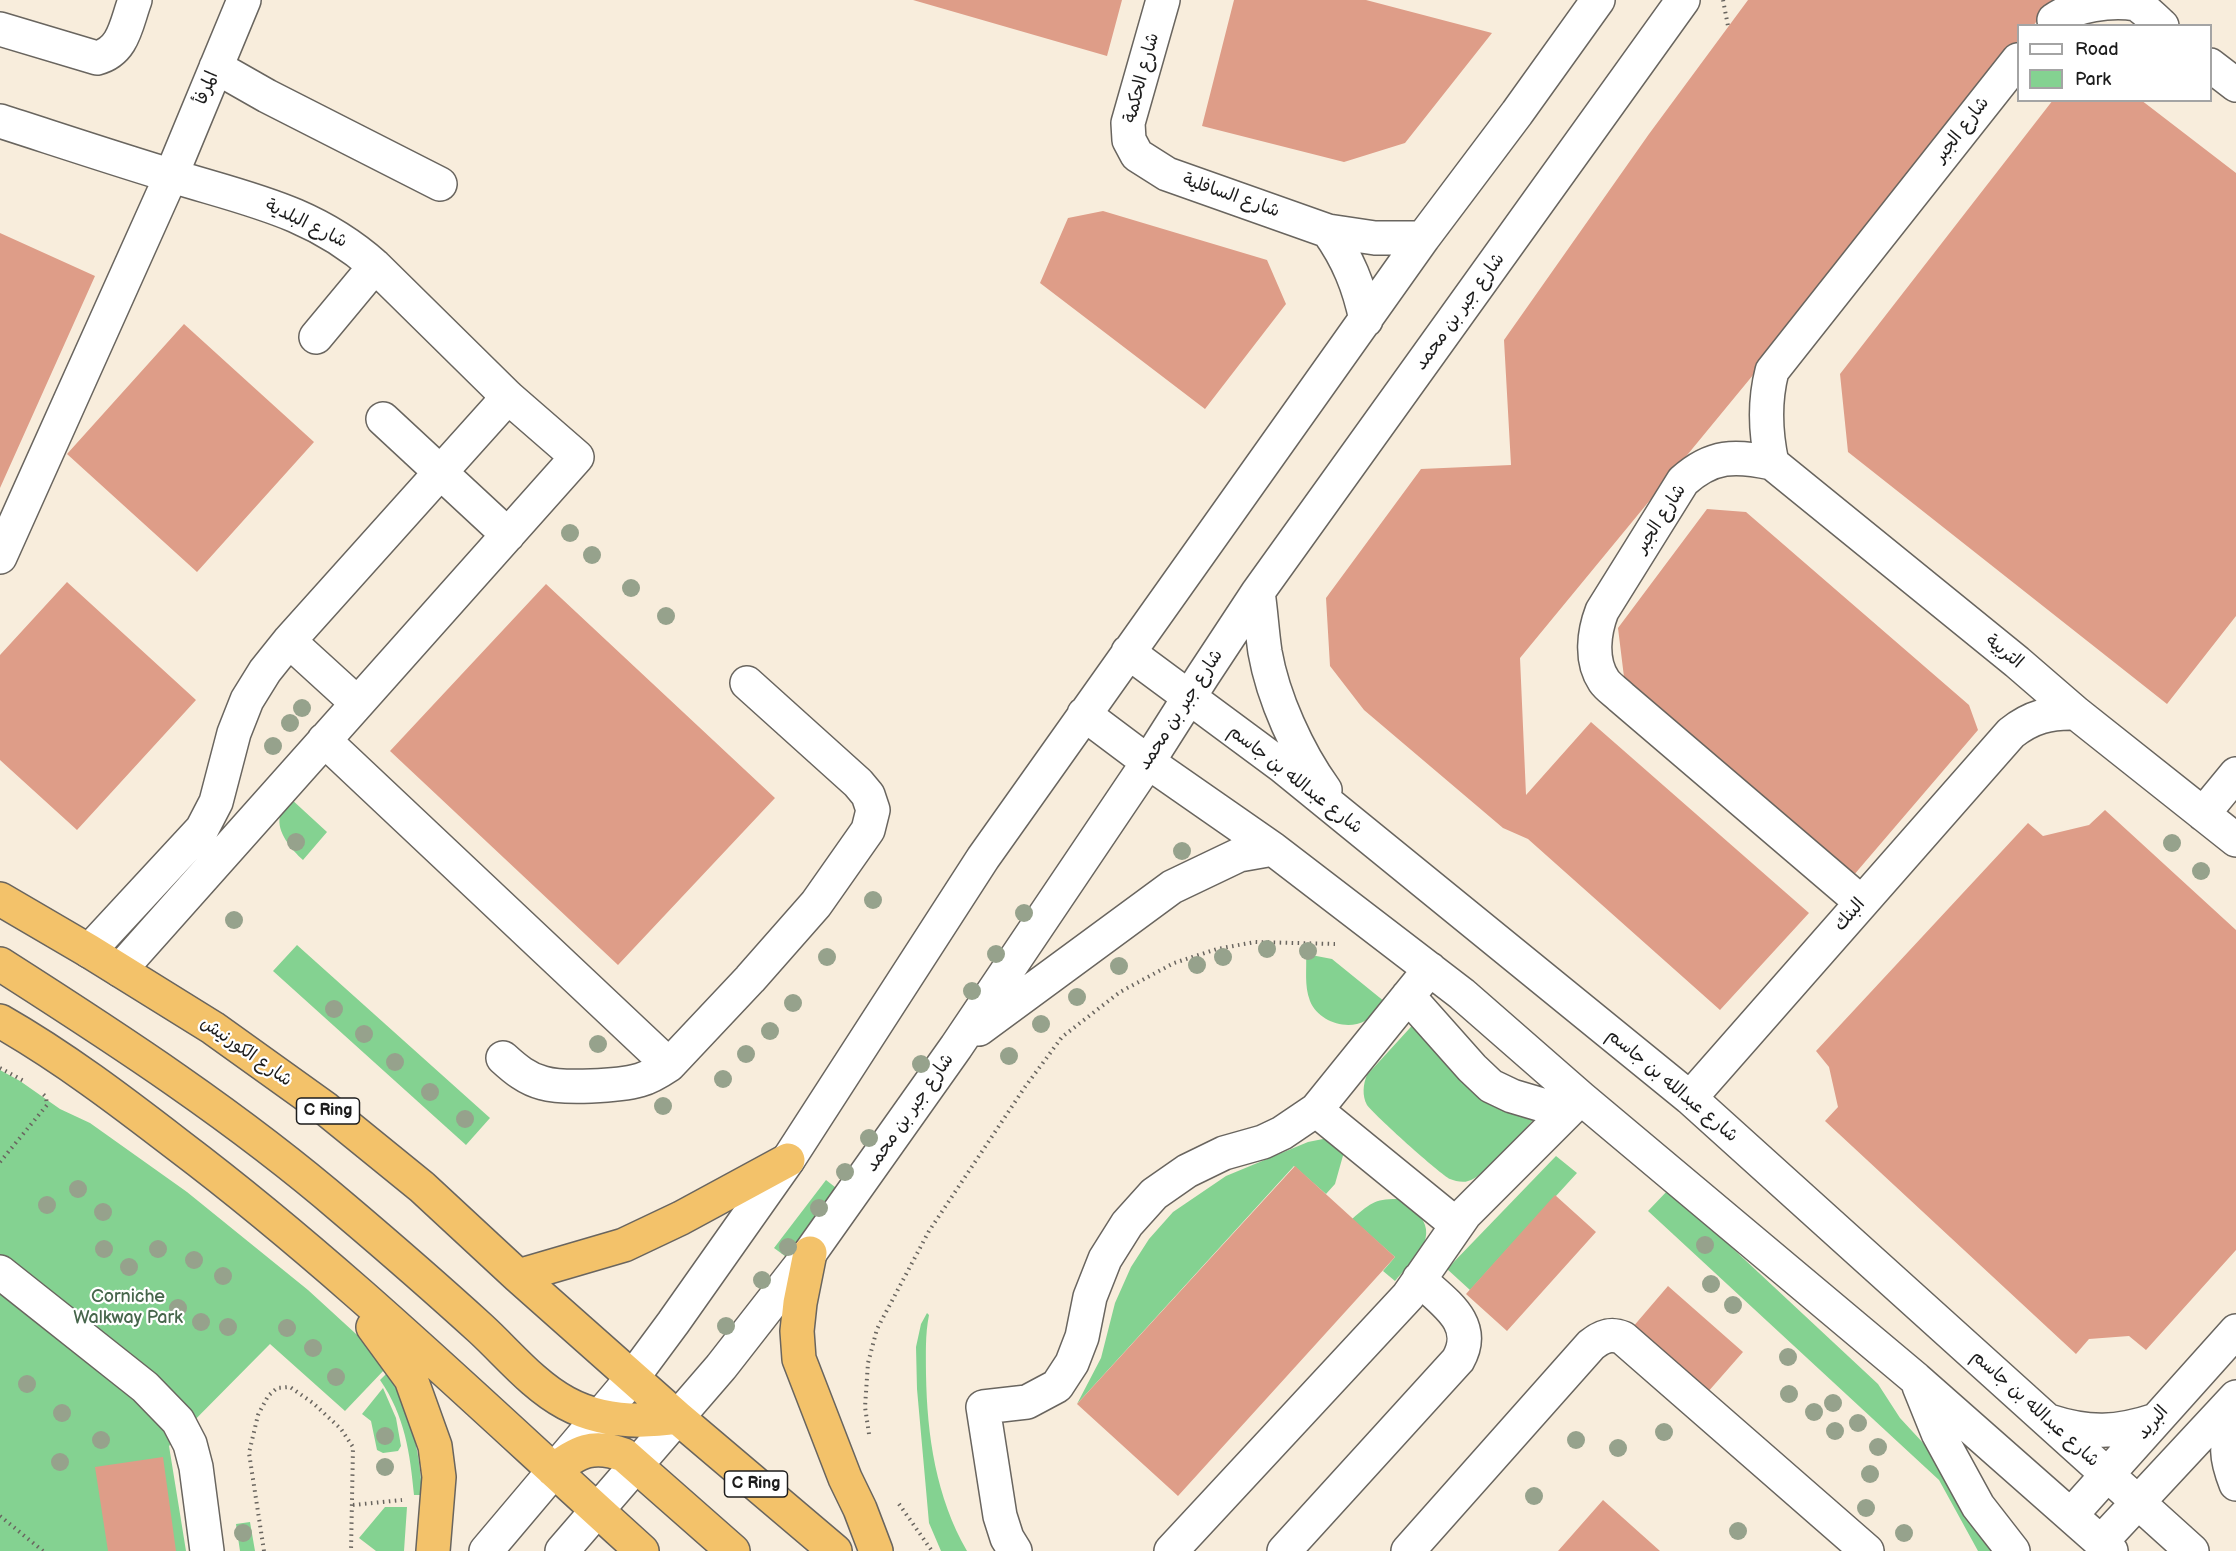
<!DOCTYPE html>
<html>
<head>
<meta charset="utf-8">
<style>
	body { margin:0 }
	#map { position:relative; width:2236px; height:1551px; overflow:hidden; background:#f8eddc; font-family:"Balsamiq Sans",sans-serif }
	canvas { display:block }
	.legend { position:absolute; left:2017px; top:24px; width:195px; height:78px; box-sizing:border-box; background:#fff; border:2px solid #a4a4a4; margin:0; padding:8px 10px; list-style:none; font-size:18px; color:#1c1c1c }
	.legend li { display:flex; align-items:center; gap:12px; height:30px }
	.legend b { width:30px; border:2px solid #a4a4a4 }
</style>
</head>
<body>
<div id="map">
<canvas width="2236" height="1551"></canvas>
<ul class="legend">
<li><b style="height:8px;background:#fff"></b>Road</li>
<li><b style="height:16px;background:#84d291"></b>Park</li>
</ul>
</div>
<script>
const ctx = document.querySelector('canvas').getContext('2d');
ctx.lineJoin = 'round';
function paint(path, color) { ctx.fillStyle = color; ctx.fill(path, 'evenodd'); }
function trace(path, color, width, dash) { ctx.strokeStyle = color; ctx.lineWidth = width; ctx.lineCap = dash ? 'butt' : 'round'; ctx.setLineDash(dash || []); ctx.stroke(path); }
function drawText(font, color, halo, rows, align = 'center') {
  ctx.font = font + ' "Balsamiq Sans","Playpen Sans Arabic",sans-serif'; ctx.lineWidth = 4.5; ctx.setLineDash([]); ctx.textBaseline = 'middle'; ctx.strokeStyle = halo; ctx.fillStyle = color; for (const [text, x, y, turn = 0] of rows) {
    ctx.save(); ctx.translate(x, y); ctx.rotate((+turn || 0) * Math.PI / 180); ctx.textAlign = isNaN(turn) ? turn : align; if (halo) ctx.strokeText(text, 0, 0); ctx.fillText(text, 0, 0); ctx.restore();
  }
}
paint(new Path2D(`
	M 290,798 L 327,832 L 303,860 C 292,850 276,832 280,816 C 281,810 287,803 290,798 Z
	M 297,945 L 490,1118 L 466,1145 L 273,971 Z
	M 1306,954 L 1332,959 L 1385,1002 C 1379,1009 1373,1016 1365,1021 C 1346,1031 1318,1021 1310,1001 C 1304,985 1307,970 1306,954 Z
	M 1419,1018 L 1535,1118 C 1522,1132 1484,1178 1468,1181 C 1463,1183 1455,1181 1450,1179 C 1441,1175 1373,1114 1367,1105 C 1362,1096 1363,1084 1367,1075 Z
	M 0,1070 L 20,1081 L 60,1109 L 90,1123 L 187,1192 L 308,1290 L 367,1344 L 385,1369 L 345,1411 L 270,1344 L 169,1446 L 186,1551 L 0,1551 Z
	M 1328,1138 L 1344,1152 L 1335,1184 L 1326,1194 L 1294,1166 L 1077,1404 L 1101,1358 L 1115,1303 L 1131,1267 L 1149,1239 L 1173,1212 L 1226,1176 L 1308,1142 Z
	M 1556,1156 L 1577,1173 L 1470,1290 L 1447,1269 Z
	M 826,1180 L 840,1191 L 789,1259 L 774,1248 Z
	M 1669,1189 L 1878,1384 L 1900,1418 L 1950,1472 L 2005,1551 L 1978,1551 L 1939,1480 L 1648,1211 Z
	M 1402,1199 C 1408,1204 1415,1210 1420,1216 C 1439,1240 1410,1263 1395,1281 L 1383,1271 L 1395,1257 L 1352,1219 C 1373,1201 1375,1199 1402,1199 Z
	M 927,1313 L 929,1315 C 925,1335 926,1354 926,1374 C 927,1436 936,1497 967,1551 L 941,1551 L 929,1523 L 917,1389 L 916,1347 L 921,1324 Z
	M 387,1373 C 411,1412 420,1450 422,1495 L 414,1495 C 410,1453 405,1416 380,1380 Z
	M 383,1388 L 396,1418 L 401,1446 L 398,1451 L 383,1453 L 377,1450 L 371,1421 L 362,1414 Z
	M 385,1507 L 407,1507 L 404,1551 L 376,1551 L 359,1538 Z
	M 250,1522 L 255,1551 L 240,1551 L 236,1524 Z`), '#84d291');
paint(new Path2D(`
	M 913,0 L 1122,0 L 1107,56 Z
	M 1234,0 L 1366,0 L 1492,33 L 1405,143 L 1344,162 L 1202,126 Z
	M 1748,0 L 2053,0 L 2033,26 L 2018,26 L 2018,43 L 1772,352 L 1520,658 L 1526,795 L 1591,722 L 1809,913 L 1720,1010 L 1528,839 L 1503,828 L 1364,710 L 1330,666 L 1326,598 L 1421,469 L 1511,465 L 1504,340 L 1649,134 Z
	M 2053,100 L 2141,100 L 2236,173 L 2236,616 L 2167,704 L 1848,452 L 1840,374 Z
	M 1103,211 L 1267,260 L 1286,304 L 1205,409 L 1040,283 L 1068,218 Z
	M 0,233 L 95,276 L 0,488 Z
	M 184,324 L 314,442 L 197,572 L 67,454 Z
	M 1707,509 L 1746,512 L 1969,705 L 1978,730 L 1853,876 L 1624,677 L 1618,628 Z
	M 67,582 L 196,700 L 77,830 L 0,760 L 0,655 Z
	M 546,584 L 775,798 L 618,965 L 390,751 Z
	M 2105,810 L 2236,930 L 2236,1250 L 2146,1350 L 2129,1336 L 2089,1339 L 2076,1354 L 1825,1121 L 1838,1107 L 1829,1067 L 1816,1051 L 2028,823 L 2043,836 L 2089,825 Z
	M 1295,1166 L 1395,1257 L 1178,1496 L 1077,1404 Z
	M 1555,1195 L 1596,1232 L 1507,1331 L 1466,1294 Z
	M 1668,1286 L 1743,1352 L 1707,1393 L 1632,1328 Z
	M 163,1457 L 176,1551 L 108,1551 L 95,1467 Z
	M 1603,1500 L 1660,1551 L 1558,1551 Z`), '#de9d88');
const minor = new Path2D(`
	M 1163,0 L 1128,123 L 1129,140 L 1137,155 L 1167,174 L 1328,231 L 1375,238 L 1423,238
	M 2054,20 C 2075,5 2111,0 2136,4 C 2145,9 2154,19 2162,26
	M 0,29 L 97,58 C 124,51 126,24 135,0
	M 2210,65 L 2236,85
	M 216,67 L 267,96 L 440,184
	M 0,121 C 56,139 113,158 169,175 C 246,199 312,210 375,266 L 508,397 L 577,457 L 120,970
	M 1328,231 C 1348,259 1359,286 1366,320
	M 316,337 L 375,266
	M 383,419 L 508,535
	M 1772,463 C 1765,431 1764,402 1772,371 L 2018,60
	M 0,557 L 171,176 L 244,0
	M 1258,592 C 1261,612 1262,632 1265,652 C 1273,698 1298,753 1325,790
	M 289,641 L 357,703
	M 1128,652 L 1282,766 L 1690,1098 L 2192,1551
	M 1084,714 L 1148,762 L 1273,849 L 1462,994 L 1581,1098 L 1916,1379 L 2111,1551
	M 324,740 L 669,1065
	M 2203,814 L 2236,774
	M 1861,902 L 1621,697 C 1616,692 1608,687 1604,681 C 1590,660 1594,632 1602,611 L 1683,481 C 1712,455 1735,455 1772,463 L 2017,662 L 2076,713 L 2236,840
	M 89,951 L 202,829 L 216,802 L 234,733 L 247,700 L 265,671 L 289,641 L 508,397
	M 1408,996 L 1472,1068 L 1491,1086 L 1512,1096 L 1566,1112
	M 979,1029 L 1172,887 L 1239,855 L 1273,849
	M 503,1058 C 515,1069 527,1079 543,1083 C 563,1089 619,1086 640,1080 C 651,1077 660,1071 669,1065 L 750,979 L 816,904 L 868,830 L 873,810 L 868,795 L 858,783 L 747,683
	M 1690,1098 L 2011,733 C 2031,717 2050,712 2076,713
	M 1316,1110 L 1457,1225
	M 0,1272 L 145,1387 L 178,1421 L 190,1444 L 196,1467 L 207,1551
	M 1919,1386 L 1938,1433 L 1978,1506 L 2013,1551
	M 2236,1418 C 2224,1444 2226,1459 2236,1484
	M 2049,1421 C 2089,1434 2117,1433 2156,1420
	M 2071,1515 L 2236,1331
	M 2101,1542 L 2236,1397
	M 486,1551 L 633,1377 L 673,1323 L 788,1160 L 983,858 L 1423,238 L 1517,113 L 1598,0
	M 562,1551 L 721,1367 L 810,1253 L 956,1047 L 1148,762 L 1202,677 L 1258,592 L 1683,0
	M 1015,1551 L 1007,1538 L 1000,1516 L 983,1407 L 1027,1402 L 1057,1386 L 1072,1363 L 1082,1337 L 1090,1297 L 1105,1259 L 1127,1224 L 1154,1194 L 1187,1171 L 1224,1153 L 1263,1142 L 1282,1133 L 1316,1110 L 1430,969
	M 1171,1551 L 1408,1296 L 1465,1214 L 1581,1098
	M 1284,1551 L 1458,1360 C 1479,1323 1443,1302 1419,1279
	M 1408,1551 L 1591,1345 C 1602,1336 1611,1333 1623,1338 L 1867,1551`);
const highway = new Path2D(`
	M 0,899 L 89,951 L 213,1028 L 326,1109 L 422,1187 L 518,1276 L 677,1417 L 835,1551
	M 0,964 C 119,1040 237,1117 344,1209 C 390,1248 436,1288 481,1329 C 508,1354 534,1386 566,1403 C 601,1422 639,1423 677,1417
	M 0,1021 C 63,1057 121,1101 178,1145 C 342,1269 489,1413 642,1551
	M 810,1253 L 800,1303 L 797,1331 L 799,1359 L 845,1478 L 860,1509 L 876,1551
	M 518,1276 L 624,1245 L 681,1218 L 788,1160
	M 373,1327 L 411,1379 L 435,1446 L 439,1477 L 433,1551
	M 553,1470 C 579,1452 592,1443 624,1455 L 733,1551`);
trace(minor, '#69655f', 36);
trace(highway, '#69655f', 36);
trace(new Path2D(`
	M 1723,0 L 1728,26
	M 0,1068 L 24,1081
	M 0,1162 L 47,1105 L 46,1097 L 41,1092
	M 869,1434 L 865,1407 L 868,1363 L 877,1329 L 929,1231 L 1025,1087 L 1062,1037 L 1120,992 L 1174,963 L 1217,949 L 1255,942 L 1335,944
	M 899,1504 L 932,1551
	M 353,1505 L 402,1500
	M 0,1516 L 43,1551
	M 264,1551 L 249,1453 L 258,1415 L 268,1396 L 277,1388 L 290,1387 L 313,1403 L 341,1429 L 353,1447 L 351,1551`), '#69655f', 4, [1.5, 4.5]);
trace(minor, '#fff', 33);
trace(highway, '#f3c26a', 33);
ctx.fillStyle = '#96a28c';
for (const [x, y] of [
	[570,533],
	[592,555],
	[631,588],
	[666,616],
	[302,708],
	[290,723],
	[273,746],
	[296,842],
	[2172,843],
	[1182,851],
	[2201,871],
	[873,900],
	[1024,913],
	[234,920],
	[1267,949],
	[1308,951],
	[996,954],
	[827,957],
	[1223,957],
	[1197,965],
	[1119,966],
	[972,991],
	[1077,997],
	[793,1003],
	[334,1009],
	[1041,1024],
	[770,1031],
	[364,1034],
	[598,1044],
	[746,1054],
	[1009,1056],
	[395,1062],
	[921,1064],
	[723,1079],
	[430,1092],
	[663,1106],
	[465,1119],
	[869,1138],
	[845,1172],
	[78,1189],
	[47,1205],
	[819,1208],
	[103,1212],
	[1705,1245],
	[788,1247],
	[104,1249],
	[158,1249],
	[194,1260],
	[129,1267],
	[223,1276],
	[762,1280],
	[1711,1284],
	[1733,1305],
	[178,1308],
	[201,1322],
	[726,1326],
	[228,1327],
	[287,1328],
	[313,1348],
	[1788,1357],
	[336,1377],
	[27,1384],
	[1789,1394],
	[1833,1403],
	[1814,1412],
	[62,1413],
	[1858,1423],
	[1835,1431],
	[1664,1432],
	[385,1436],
	[101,1440],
	[1576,1440],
	[1878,1447],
	[1618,1448],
	[60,1462],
	[385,1467],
	[1870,1474],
	[1534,1496],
	[1866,1508],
	[1738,1531],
	[243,1533],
	[1904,1533]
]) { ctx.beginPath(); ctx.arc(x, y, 9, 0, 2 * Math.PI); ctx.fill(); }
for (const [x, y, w] of [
	[328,1111,63],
	[756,1484,63]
]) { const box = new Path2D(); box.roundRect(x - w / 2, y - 13, w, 26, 4.5); ctx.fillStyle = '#fff'; ctx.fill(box); trace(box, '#1c1c1c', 1.5); }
drawText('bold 16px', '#1c1c1c', null, [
	["C Ring",328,1111],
	["C Ring",756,1484]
]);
drawText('18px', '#1c1c1c', '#fff', [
	["شارع الحكمة",1142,78,-75],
	["المرفأ",207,88,-68],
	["شارع الجبر",1962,130,-52],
	["شارع السافلية",1231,196,19],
	["شارع البلدية",306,224,26],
	["شارع جبر بن محمد",1460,312,-54],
	["شارع الجبر",1661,519,-57],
	["التربية",2004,652,39],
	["شارع جبر بن محمد",1181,710,-57],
	["شارع عبدالله بن جاسم",1295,780,38],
	["البنك",1850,915,-49],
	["شارع الكورنيش",246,1052,35],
	["شارع عبدالله بن جاسم",1672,1086,40],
	["شارع جبر بن محمد",910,1113,-55],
	["شارع عبدالله بن جاسم",2035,1409,42],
	["البريد",2153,1423,-49]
]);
drawText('18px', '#46654b', '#fff', [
	["Corniche",128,1297],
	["Walkway Park",128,1318]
]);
</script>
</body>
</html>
